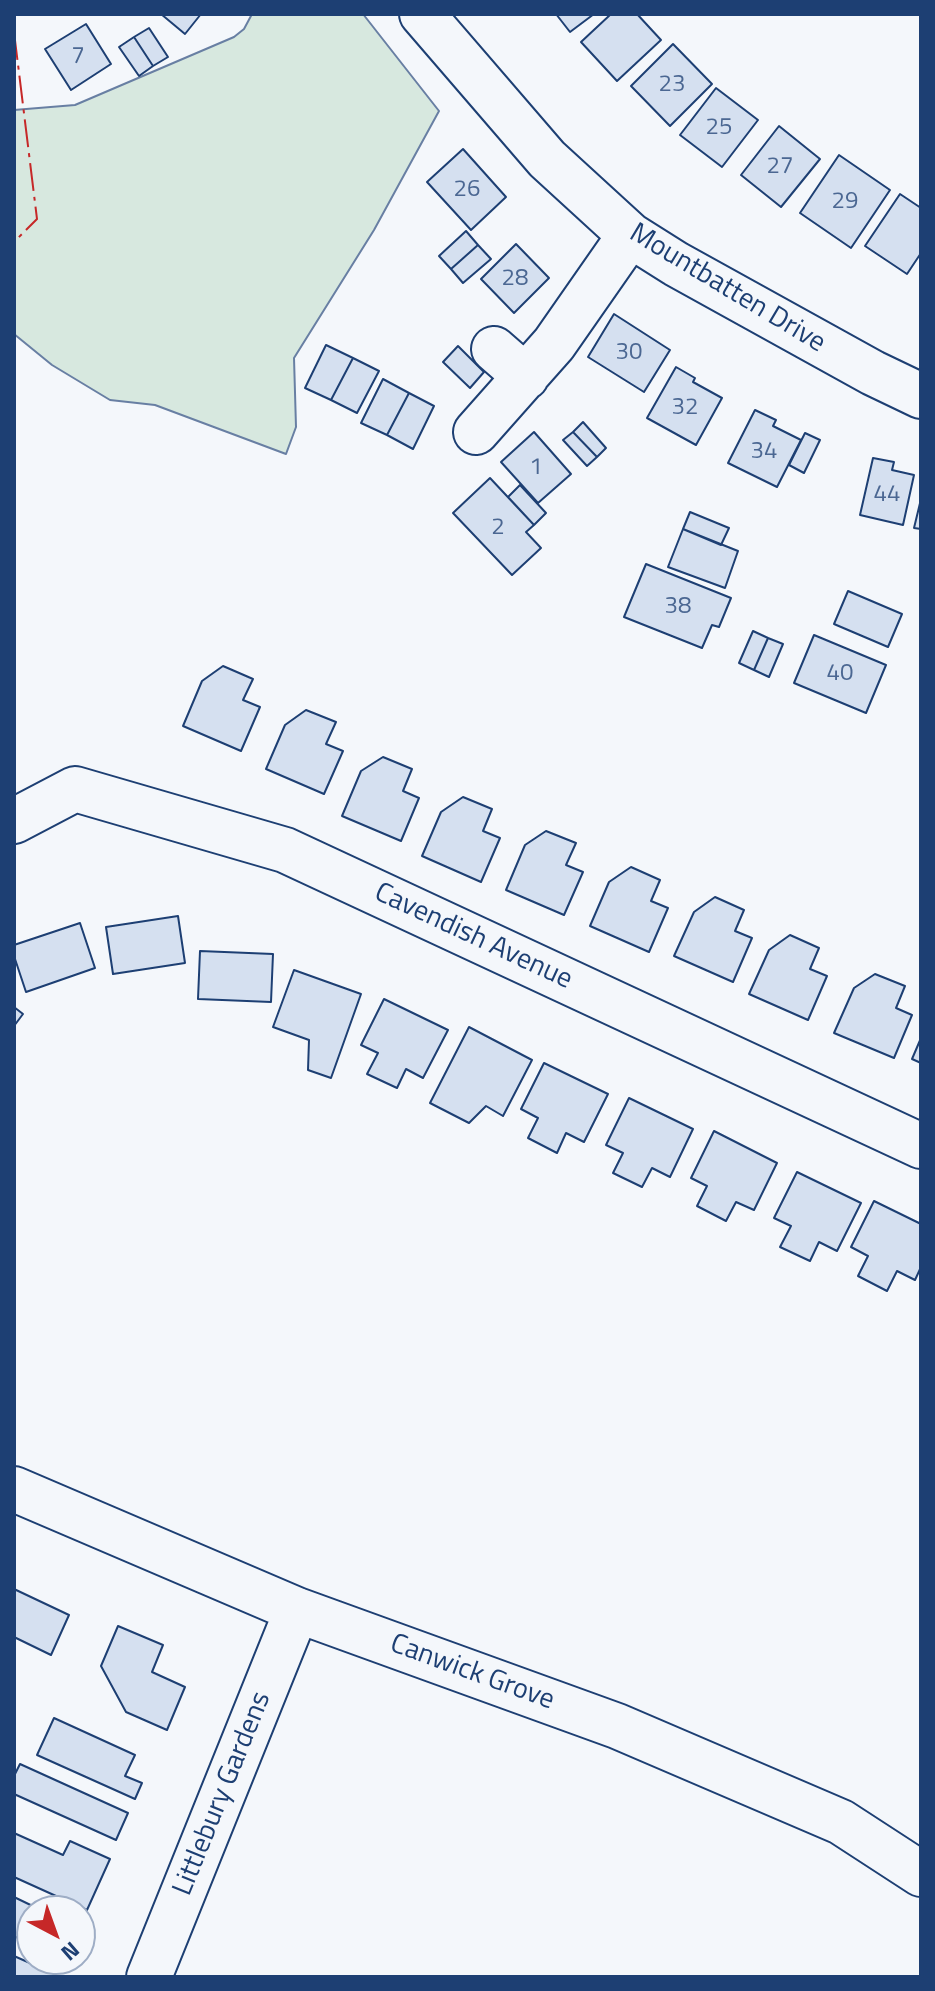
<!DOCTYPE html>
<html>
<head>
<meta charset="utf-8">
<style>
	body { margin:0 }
	#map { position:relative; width:935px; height:1991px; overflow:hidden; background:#f4f7fb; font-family:"Titillium Web",sans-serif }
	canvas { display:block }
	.frame { position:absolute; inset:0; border:16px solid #1d3f73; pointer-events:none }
	.north { position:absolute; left:16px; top:1895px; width:80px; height:80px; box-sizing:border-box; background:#f4f7fb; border:2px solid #9eadc5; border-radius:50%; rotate:139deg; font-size:22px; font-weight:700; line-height:32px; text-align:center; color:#1d3f73 }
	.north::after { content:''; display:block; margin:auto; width:28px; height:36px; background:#c62828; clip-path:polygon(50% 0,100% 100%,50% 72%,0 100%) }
</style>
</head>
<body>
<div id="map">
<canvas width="935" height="1991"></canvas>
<div class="frame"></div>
<div class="north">N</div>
</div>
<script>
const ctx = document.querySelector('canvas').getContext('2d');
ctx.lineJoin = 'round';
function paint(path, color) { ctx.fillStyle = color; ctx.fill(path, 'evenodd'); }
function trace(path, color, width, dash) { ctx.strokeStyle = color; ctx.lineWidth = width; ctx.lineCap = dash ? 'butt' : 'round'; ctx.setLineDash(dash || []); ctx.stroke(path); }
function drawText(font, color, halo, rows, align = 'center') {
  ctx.font = font + ' "Titillium Web",sans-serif'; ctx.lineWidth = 6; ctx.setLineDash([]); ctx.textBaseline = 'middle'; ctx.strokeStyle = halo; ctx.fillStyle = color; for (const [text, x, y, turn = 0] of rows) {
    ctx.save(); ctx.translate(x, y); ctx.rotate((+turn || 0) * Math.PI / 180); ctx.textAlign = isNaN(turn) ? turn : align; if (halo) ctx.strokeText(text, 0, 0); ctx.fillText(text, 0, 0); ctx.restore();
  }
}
const green = new Path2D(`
	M 252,14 L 363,14 L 439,111 L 374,230 L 294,358 L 296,427 L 286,454 L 155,405 L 110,400 L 52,365 L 14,334 L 14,110 L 75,105 L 234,37 L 244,29 Z`);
paint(green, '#d7e8df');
trace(green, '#687fa3', 2);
const building = new Path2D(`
	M 161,14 L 201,14 L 185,34 Z
	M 556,14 L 594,14 L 570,32 Z
	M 611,14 L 637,14 L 661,40 L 617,81 L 581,42 Z
	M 86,24 L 111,64 L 71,90 L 45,49 Z
	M 149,28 L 168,57 L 153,66 L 134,37 Z
	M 134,37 L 153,66 L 139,76 L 119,47 Z
	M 673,44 L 712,84 L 670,126 L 631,86 Z
	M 716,88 L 758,120 L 722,167 L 680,135 Z
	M 779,126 L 820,159 L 781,207 L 741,175 Z
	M 463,149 L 506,197 L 471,230 L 427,182 Z
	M 839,155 L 890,190 L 851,248 L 800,213 Z
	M 900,194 L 921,208 L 921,253 L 907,274 L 865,246 Z
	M 466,231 L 478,245 L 451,269 L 439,256 Z
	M 516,244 L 549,278 L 514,313 L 481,279 Z
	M 478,245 L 491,259 L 463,283 L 451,269 Z
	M 614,314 L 670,350 L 644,392 L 588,357 Z
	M 326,345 L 353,358 L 331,400 L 305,388 Z
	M 458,346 L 484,372 L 470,388 L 443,362 Z
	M 353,358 L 379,371 L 357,413 L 331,400 Z
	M 676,367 L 695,378 L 693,382 L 722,398 L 696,445 L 647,418 Z
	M 383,379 L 409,393 L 387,435 L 361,423 Z
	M 409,393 L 434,406 L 413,449 L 387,435 Z
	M 755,410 L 776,420 L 773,426 L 801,440 L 777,487 L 728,463 Z
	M 583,422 L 606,448 L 597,457 L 573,432 Z
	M 534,432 L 571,474 L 538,503 L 501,462 Z
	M 573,432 L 597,457 L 587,466 L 563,440 Z
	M 805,433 L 820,440 L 804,473 L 789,465 Z
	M 873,458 L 894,462 L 892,470 L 914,475 L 903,525 L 860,515 Z
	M 490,478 L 534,525 L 526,532 L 541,548 L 512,575 L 453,513 Z
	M 520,485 L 546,513 L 534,525 L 508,497 Z
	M 921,499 L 921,529 L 914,528 Z
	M 690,512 L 729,528 L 721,545 L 683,529 Z
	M 683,529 L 738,551 L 725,588 L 668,567 Z
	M 646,564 L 731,598 L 719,627 L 712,625 L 702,648 L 624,617 Z
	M 848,591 L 902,614 L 888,647 L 834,624 Z
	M 753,631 L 768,638 L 754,670 L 739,663 Z
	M 814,635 L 886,665 L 866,713 L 794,683 Z
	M 768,638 L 783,644 L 769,677 L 754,670 Z
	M 223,666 L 253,679 L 243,700 L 260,707 L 241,751 L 183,726 L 202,681 Z
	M 306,710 L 336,722 L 326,744 L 343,751 L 324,794 L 266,769 L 285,725 Z
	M 383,757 L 412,769 L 403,791 L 419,798 L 401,841 L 342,816 L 361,771 Z
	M 463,797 L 492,809 L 483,831 L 500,838 L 481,882 L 422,856 L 441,812 Z
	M 546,831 L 576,843 L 566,865 L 583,872 L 564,915 L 506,890 L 525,845 Z
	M 631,867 L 660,880 L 651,901 L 668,908 L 649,952 L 590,926 L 609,882 Z
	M 715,897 L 744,910 L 735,931 L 752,938 L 733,982 L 674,956 L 694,912 Z
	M 178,916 L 185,963 L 113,974 L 106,927 Z
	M 80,923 L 95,968 L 26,992 L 14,956 L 14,945 Z
	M 790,935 L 819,948 L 810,969 L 827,976 L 808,1020 L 749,994 L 769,950 Z
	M 200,951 L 273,954 L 271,1002 L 198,999 Z
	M 294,970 L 361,994 L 331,1078 L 308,1070 L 309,1040 L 273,1027 Z
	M 875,974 L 905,986 L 896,1008 L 912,1015 L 894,1058 L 834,1033 L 854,988 Z
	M 384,999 L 448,1030 L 423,1078 L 406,1069 L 397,1088 L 367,1074 L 378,1053 L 361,1045 Z
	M 14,1007 L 23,1014 L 14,1026 Z
	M 469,1027 L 532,1060 L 503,1116 L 486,1106 L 469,1123 L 430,1103 Z
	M 921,1038 L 921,1063 L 912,1059 Z
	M 544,1063 L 608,1094 L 584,1142 L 566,1133 L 557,1153 L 528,1138 L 538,1118 L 521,1109 Z
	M 629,1098 L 693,1129 L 670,1177 L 652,1168 L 642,1187 L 613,1173 L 623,1153 L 606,1145 Z
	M 714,1131 L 777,1163 L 754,1210 L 736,1202 L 726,1221 L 697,1206 L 707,1186 L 691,1178 Z
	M 797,1172 L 861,1203 L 837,1251 L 819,1242 L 810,1261 L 780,1247 L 791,1226 L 774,1218 Z
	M 874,1201 L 921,1224 L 921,1267 L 915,1280 L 897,1271 L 887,1291 L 858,1276 L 868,1256 L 851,1247 Z
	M 14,1589 L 69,1615 L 51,1655 L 14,1637 Z
	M 118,1626 L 163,1645 L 152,1672 L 185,1687 L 167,1730 L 126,1712 L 101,1666 Z
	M 54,1718 L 135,1755 L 125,1776 L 142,1783 L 135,1799 L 37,1755 Z
	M 20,1764 L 128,1813 L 116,1840 L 14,1794 L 14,1776 Z
	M 14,1833 L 63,1855 L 70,1841 L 110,1859 L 87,1910 L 14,1877 Z
	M 14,1897 L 43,1911 L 32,1911 L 32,1945 L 14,1936 Z
	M 14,1956 L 55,1974 L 54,1977 L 14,1977 Z`);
paint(building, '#d5e0f0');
trace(building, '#1d3f73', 2);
const minor = new Path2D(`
	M 422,14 L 547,159 L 630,235 L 676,264 L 873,373 L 921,396
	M 494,349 L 526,377
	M 476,432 L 554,344 L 630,235
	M 14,821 L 75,789 L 285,850 L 921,1146
	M 14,1489 L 297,1610 L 617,1726 L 841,1822 L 921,1874
	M 149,1977 L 297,1610`);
trace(minor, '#1d3f73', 48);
trace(minor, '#f4f7fb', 44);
trace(new Path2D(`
	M 14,32 L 37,219 L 14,242`), '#c62828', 2, [28, 6, 4, 6]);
drawText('24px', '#4b6792', null, [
	["7",78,57],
	["23",672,85],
	["25",719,128],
	["27",780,167],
	["26",467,190],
	["29",845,202],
	["28",515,279],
	["30",629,353],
	["32",685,408],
	["34",764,452],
	["1",536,468],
	["44",887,495],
	["2",498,528],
	["38",678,607],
	["40",840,674]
]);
drawText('28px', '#1d3f73', '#f4f7fb', [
	["Mountbatten Drive",727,289,31],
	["Cavendish Avenue",473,937,25],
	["Canwick Grove",472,1673,20],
	["Littlebury Gardens",223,1794,-68]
]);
</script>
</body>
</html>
